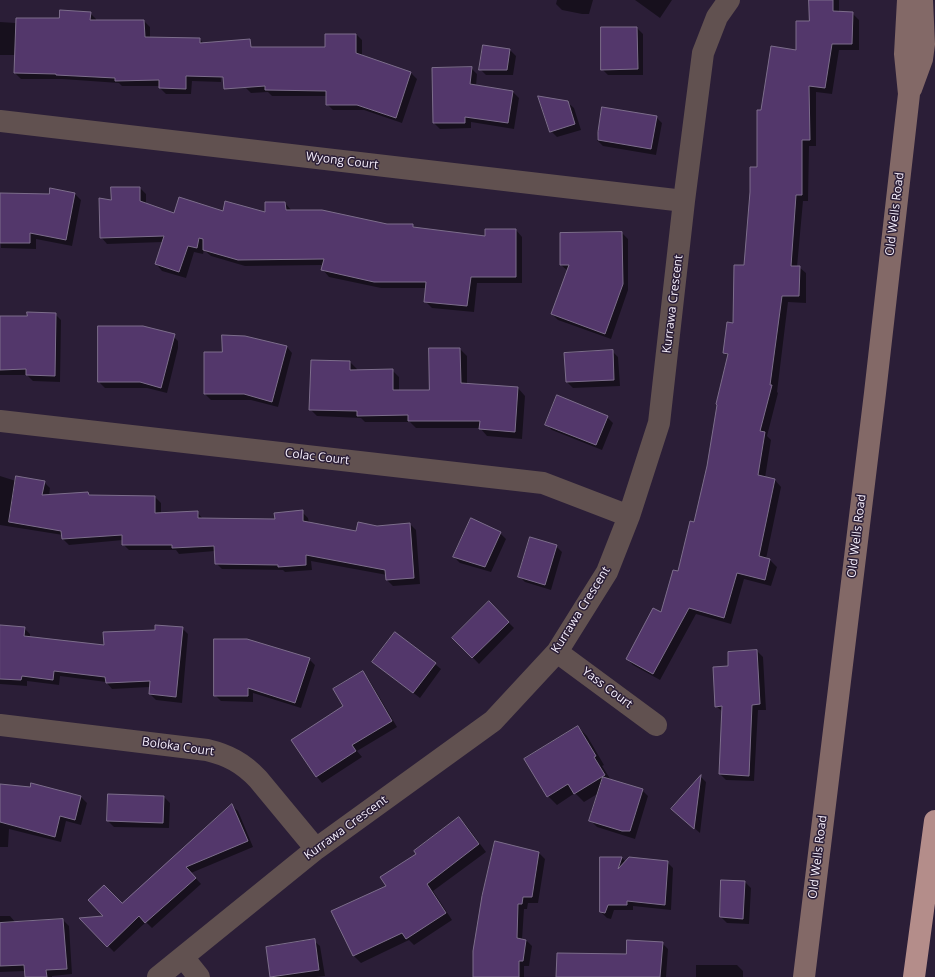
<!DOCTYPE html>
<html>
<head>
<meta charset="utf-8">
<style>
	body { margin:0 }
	canvas { display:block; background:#2b1e37 }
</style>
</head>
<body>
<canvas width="935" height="977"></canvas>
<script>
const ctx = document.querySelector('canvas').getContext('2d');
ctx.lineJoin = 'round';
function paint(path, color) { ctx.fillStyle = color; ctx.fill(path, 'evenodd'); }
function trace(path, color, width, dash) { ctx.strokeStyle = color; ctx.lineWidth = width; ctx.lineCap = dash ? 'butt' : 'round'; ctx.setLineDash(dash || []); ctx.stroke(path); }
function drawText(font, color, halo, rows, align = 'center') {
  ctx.font = font + ' "Open Sans",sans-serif'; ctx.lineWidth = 3; ctx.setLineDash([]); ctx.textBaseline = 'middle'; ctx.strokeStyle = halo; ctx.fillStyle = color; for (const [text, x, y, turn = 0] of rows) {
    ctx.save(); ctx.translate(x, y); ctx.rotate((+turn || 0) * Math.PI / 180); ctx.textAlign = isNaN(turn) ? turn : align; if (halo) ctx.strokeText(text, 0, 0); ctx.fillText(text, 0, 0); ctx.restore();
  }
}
paint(new Path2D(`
	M 557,0 L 593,0 L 589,14 L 582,14 L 562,10 L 556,4 Z
	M 635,0 L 672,0 L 660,18 Z
	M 810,0 L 839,0 L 839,12 L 852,13 L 859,20 L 859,50 L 839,50 L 832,94 L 816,92 L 816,146 L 809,146 L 808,201 L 803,201 L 797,267 L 799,267 L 806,273 L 806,303 L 788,302 L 777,392 L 778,393 L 767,436 L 771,440 L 765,478 L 775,480 L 781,487 L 766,559 L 770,560 L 777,567 L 771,586 L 744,579 L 731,624 L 696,614 L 660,680 L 633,665 L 627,659 L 662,614 L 678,573 L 695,523 L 708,466 L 729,357 L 724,353 L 734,324 L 745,266 L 758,168 L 762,111 L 797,51 L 810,22 Z
	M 90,13 L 96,19 L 96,21 L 144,21 L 150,27 L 150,38 L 200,39 L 204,44 L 219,49 L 221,82 L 192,81 L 191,94 L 166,94 L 160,88 L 160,86 L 122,86 L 119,83 L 62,79 L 21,79 L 15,73 L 16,55 L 0,55 L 0,22 L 16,23 L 60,20 Z
	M 637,28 L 643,34 L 643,75 L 608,75 L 602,69 Z
	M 356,34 L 362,40 L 362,56 L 411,73 L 417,79 L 402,123 L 364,110 L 333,110 L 327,104 L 327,96 L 272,96 L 268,92 L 251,93 L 245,87 Z
	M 510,50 L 516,56 L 513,75 L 486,75 L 480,69 Z
	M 471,68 L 477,74 L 476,86 L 513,92 L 519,98 L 514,129 L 471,122 L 471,128 L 440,129 L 434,123 L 433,69 Z
	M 567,102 L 574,108 L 581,130 L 557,137 L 551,131 Z
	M 603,108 L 656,117 L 662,123 L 656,155 L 603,146 L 597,140 Z
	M 140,188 L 146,194 L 146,204 L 175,214 L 223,212 L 266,214 L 285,203 L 292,211 L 387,225 L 412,225 L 416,229 L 486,237 L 516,230 L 522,237 L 522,283 L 477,283 L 474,312 L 432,308 L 425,301 L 427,288 L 381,288 L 329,277 L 323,270 L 324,265 L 245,266 L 211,256 L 204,250 L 203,254 L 194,252 L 186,278 L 162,271 L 156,264 L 163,242 L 107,244 L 101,237 L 112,201 Z
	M 0,194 L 49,195 L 75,194 L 81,200 L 72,246 L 36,239 L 36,249 L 1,248 Z
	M 622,233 L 628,239 L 628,290 L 611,339 L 558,320 L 552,314 L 568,271 L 561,265 L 561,234 Z
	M 55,314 L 61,320 L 60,382 L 33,381 L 27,375 L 0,375 L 0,317 L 28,317 Z
	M 172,335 L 178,341 L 178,348 L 167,393 L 147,388 L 105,388 L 99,382 Z
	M 287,347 L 292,353 L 278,407 L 251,400 L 211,400 L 205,394 L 205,353 L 223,353 Z
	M 460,349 L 467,356 L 467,385 L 518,388 L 525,396 L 522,439 L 487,436 L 480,428 L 416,428 L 410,422 L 365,422 L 361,418 L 317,416 L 310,409 L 350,362 L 357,369 L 357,371 L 392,370 L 399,377 L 399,391 L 430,391 Z
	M 612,351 L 618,357 L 620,386 L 573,388 L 567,382 Z
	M 607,417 L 613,423 L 602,450 L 552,430 L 546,425 Z
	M 0,476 L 16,481 L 44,482 L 50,488 L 49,496 L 88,493 L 92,496 L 155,497 L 161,503 L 161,514 L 197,512 L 203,519 L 276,520 L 302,512 L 308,518 L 309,523 L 357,532 L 377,527 L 410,524 L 416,530 L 420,584 L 393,586 L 387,580 L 387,575 L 311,561 L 312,570 L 285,572 L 283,570 L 222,569 L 216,563 L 215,551 L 179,554 L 176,550 L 129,550 L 123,544 L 123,540 L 69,545 L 63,539 L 63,535 L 0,525 Z
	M 500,533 L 506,539 L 491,572 L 460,563 L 454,557 Z
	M 556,546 L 562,552 L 551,590 L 525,582 L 519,576 Z
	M 489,603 L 514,628 L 479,664 L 454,638 Z
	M 0,626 L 24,628 L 30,634 L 30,637 L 105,646 L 182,628 L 188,634 L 182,703 L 156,700 L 150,694 L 150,687 L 112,689 L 106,682 L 60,676 L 59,685 L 27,681 L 27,686 L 0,684 Z
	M 757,651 L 763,657 L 766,710 L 758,710 L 754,781 L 726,780 L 720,774 L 723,712 L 716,706 L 729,667 Z
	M 309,659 L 315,665 L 301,708 L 253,693 L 253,702 L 221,701 L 215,695 Z
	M 374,662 L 435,664 L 441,669 L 420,698 Z
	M 362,673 L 368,678 L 397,727 L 357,751 L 362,757 L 322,783 L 317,777 L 293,740 L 345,707 Z
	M 578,727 L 587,736 L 604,765 L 602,766 L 611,780 L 642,790 L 648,796 L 635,839 L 597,827 L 591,821 L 599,793 L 584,802 L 575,793 L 557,805 L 548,796 Z
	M 701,777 L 706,782 L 700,833 L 679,815 Z
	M 0,785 L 81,797 L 87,803 L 81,825 L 66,821 L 61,842 L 9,829 L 8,847 L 0,847 Z
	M 164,797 L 170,803 L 169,828 L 114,827 L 108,821 Z
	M 232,806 L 238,811 L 253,847 L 191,873 L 201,884 L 152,928 L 146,922 L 114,952 L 81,918 L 105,917 L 122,904 Z
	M 459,818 L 466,825 L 486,852 L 433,891 L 452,920 L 414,945 L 409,940 L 361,963 L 354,956 L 333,912 L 387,886 L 417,854 Z
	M 539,853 L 545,859 L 538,903 L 528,903 L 527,909 L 524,909 L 522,940 L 526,940 L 532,946 L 529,966 L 524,966 L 524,977 L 474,977 Z
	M 622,858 L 626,862 L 667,862 L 673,868 L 671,910 L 633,906 L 633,910 L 614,910 L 611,919 L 607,918 L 601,912 Z
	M 745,882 L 751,888 L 749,924 L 727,923 L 721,917 Z
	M 0,916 L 10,916 L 16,923 L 63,920 L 69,926 L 72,974 L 52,976 L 52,977 L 26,977 L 25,971 L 0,972 Z
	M 314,941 L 320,946 L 325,976 L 316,977 L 271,977 L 267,948 Z
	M 662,943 L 668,949 L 666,977 L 557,977 Z
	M 696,965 L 737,965 L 743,971 L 743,977 L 696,977 Z`), '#0007');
const building = new Path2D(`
	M 809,0 L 833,0 L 833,11 L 853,12 L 852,44 L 832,44 L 825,88 L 809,86 L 810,140 L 802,140 L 802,195 L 796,195 L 791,266 L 800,266 L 799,296 L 782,296 L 770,385 L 772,385 L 760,431 L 765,432 L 758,475 L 775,479 L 759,556 L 770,559 L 765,580 L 737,573 L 724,618 L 689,608 L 653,674 L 626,659 L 653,608 L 661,612 L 673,570 L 678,571 L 690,521 L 694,522 L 707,466 L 717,405 L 716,404 L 728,354 L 723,353 L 727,322 L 733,323 L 734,265 L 744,265 L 750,192 L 750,167 L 757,167 L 757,110 L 761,110 L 771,46 L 796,50 L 796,21 L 809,21 Z
	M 60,10 L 91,12 L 90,20 L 144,20 L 145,37 L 200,38 L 200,43 L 250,39 L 251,47 L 325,47 L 325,34 L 356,34 L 356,53 L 411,72 L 396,118 L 357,105 L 326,105 L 326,91 L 265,90 L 265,86 L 224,89 L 223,77 L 186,76 L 186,89 L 159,88 L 159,80 L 115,81 L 115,78 L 56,75 L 56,74 L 14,73 L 16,18 L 59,18 Z
	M 601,27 L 637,27 L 638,69 L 601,70 Z
	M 483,45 L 510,49 L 507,70 L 479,70 Z
	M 472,67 L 470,84 L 513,91 L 508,123 L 465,117 L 465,123 L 433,123 L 432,68 Z
	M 538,96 L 568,101 L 575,124 L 550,132 Z
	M 602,107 L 657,116 L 651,149 L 598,140 L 598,132 Z
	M 111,187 L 140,187 L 140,201 L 174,213 L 179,197 L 223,211 L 225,201 L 265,212 L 265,202 L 285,202 L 286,210 L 322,210 L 387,224 L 413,224 L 413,227 L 485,236 L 485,229 L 516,229 L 516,277 L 471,277 L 467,306 L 424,302 L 426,282 L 374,282 L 321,270 L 324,259 L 238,260 L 203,250 L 203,239 L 199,238 L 197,248 L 188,246 L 179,272 L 155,264 L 164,236 L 100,238 L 99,198 L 111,200 Z
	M 50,188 L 75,193 L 66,240 L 30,233 L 30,243 L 0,243 L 0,193 L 49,194 Z
	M 622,232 L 623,284 L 605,334 L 551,314 L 569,265 L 560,265 L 560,233 Z
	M 27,312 L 56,313 L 55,376 L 26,375 L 26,369 L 0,370 L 0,316 L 27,316 Z
	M 98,326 L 143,326 L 175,334 L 161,388 L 140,382 L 98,382 Z
	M 222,335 L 245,336 L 287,346 L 272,402 L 244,394 L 204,394 L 204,352 L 222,352 Z
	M 429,348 L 460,348 L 461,383 L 518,387 L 515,432 L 479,429 L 480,421 L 408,421 L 408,415 L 357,416 L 357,411 L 309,410 L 311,360 L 350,361 L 350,370 L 393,369 L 393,390 L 429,390 Z
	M 613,350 L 614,380 L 566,382 L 564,353 Z
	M 557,395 L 608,416 L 596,445 L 545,425 Z
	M 16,476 L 45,481 L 42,495 L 88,492 L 89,495 L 155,496 L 155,513 L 198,511 L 198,518 L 275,519 L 274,513 L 303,510 L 303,521 L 356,531 L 358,522 L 377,526 L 410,523 L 414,578 L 386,580 L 385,570 L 306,555 L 306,565 L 278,567 L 278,565 L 215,564 L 214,546 L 172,548 L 172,545 L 122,545 L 122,535 L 62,539 L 61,531 L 9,522 Z
	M 471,518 L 501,532 L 485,567 L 453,557 Z
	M 530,537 L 557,545 L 545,585 L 518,577 Z
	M 489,601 L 509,622 L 472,658 L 452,638 Z
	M 0,625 L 25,627 L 24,636 L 104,645 L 103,632 L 155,630 L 155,625 L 183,627 L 176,697 L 149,694 L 150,681 L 106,683 L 105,677 L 54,671 L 53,680 L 22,676 L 21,680 L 0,679 Z
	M 395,632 L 436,663 L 413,693 L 372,662 Z
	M 214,639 L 247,639 L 310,658 L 295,703 L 248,688 L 248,696 L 214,696 Z
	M 757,650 L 760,704 L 752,705 L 749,776 L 719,774 L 722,706 L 715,707 L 713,667 L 728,666 L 728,652 Z
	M 363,671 L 392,721 L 352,745 L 356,751 L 316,777 L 291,740 L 343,706 L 333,689 Z
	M 578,726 L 596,756 L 594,757 L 605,775 L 574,794 L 568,784 L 547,797 L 524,759 Z
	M 701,775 L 694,829 L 671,809 Z
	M 603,777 L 643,789 L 630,831 L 622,831 L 589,821 Z
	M 31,783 L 81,796 L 75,820 L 60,816 L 55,837 L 0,822 L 0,784 L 30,787 Z
	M 108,794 L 164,796 L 163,823 L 107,821 Z
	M 232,804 L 248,841 L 186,867 L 196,878 L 145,923 L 139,916 L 107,947 L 79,918 L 103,916 L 88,900 L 104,885 L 122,903 Z
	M 459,817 L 479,844 L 427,884 L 446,913 L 406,939 L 402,933 L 353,956 L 331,911 L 386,886 L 380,877 L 416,854 L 414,851 Z
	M 495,841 L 539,852 L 532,897 L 523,897 L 522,904 L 518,904 L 517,938 L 526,940 L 523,961 L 519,961 L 519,977 L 473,977 L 473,951 L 482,896 Z
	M 600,857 L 622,857 L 618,869 L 629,857 L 668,861 L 665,905 L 627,901 L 627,905 L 608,905 L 605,913 L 600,912 Z
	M 721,880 L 745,881 L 743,919 L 720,917 Z
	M 63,919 L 67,969 L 46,970 L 47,977 L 25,977 L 24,965 L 0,966 L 0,923 Z
	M 315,939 L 319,970 L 270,977 L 266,947 Z
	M 627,940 L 663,942 L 660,977 L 556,977 L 557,953 L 626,954 Z`);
paint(building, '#53376b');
trace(building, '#7c6d8b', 1);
trace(new Path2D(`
	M 0,121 L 684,201
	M 0,421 L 543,483 L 629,516
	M 557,652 L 656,725
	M 0,725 L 207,750 C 228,755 243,763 258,779 L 316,849
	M 183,957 L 199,977
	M 158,977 L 316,849 L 493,721 L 557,652 L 607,572 L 629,516 L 659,423 L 684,201 L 703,53 L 717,17 L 729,0`), '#615150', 22);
trace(new Path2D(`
	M 911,89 L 922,59 L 924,44 L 922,0
	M 804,977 L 875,393 L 909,94 L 905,54 L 908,0`), '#836967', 22);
trace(new Path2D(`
	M 914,977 L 935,821`), '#b48d8a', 22);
drawText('12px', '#f7f0fd', '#2b1e37', [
	["Wyong Court",342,161,7],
	["Old Wells Road",895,214,-83],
	["Kurrawa Crescent",673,304,-83],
	["Colac Court",317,457,7],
	["Old Wells Road",857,536,-83],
	["Kurrawa Crescent",581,610,-58],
	["Yass Court",607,688,37],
	["Boloka Court",178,747,8],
	["Kurrawa Crescent",346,828,-36],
	["Old Wells Road",818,857,-83]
]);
</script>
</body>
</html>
